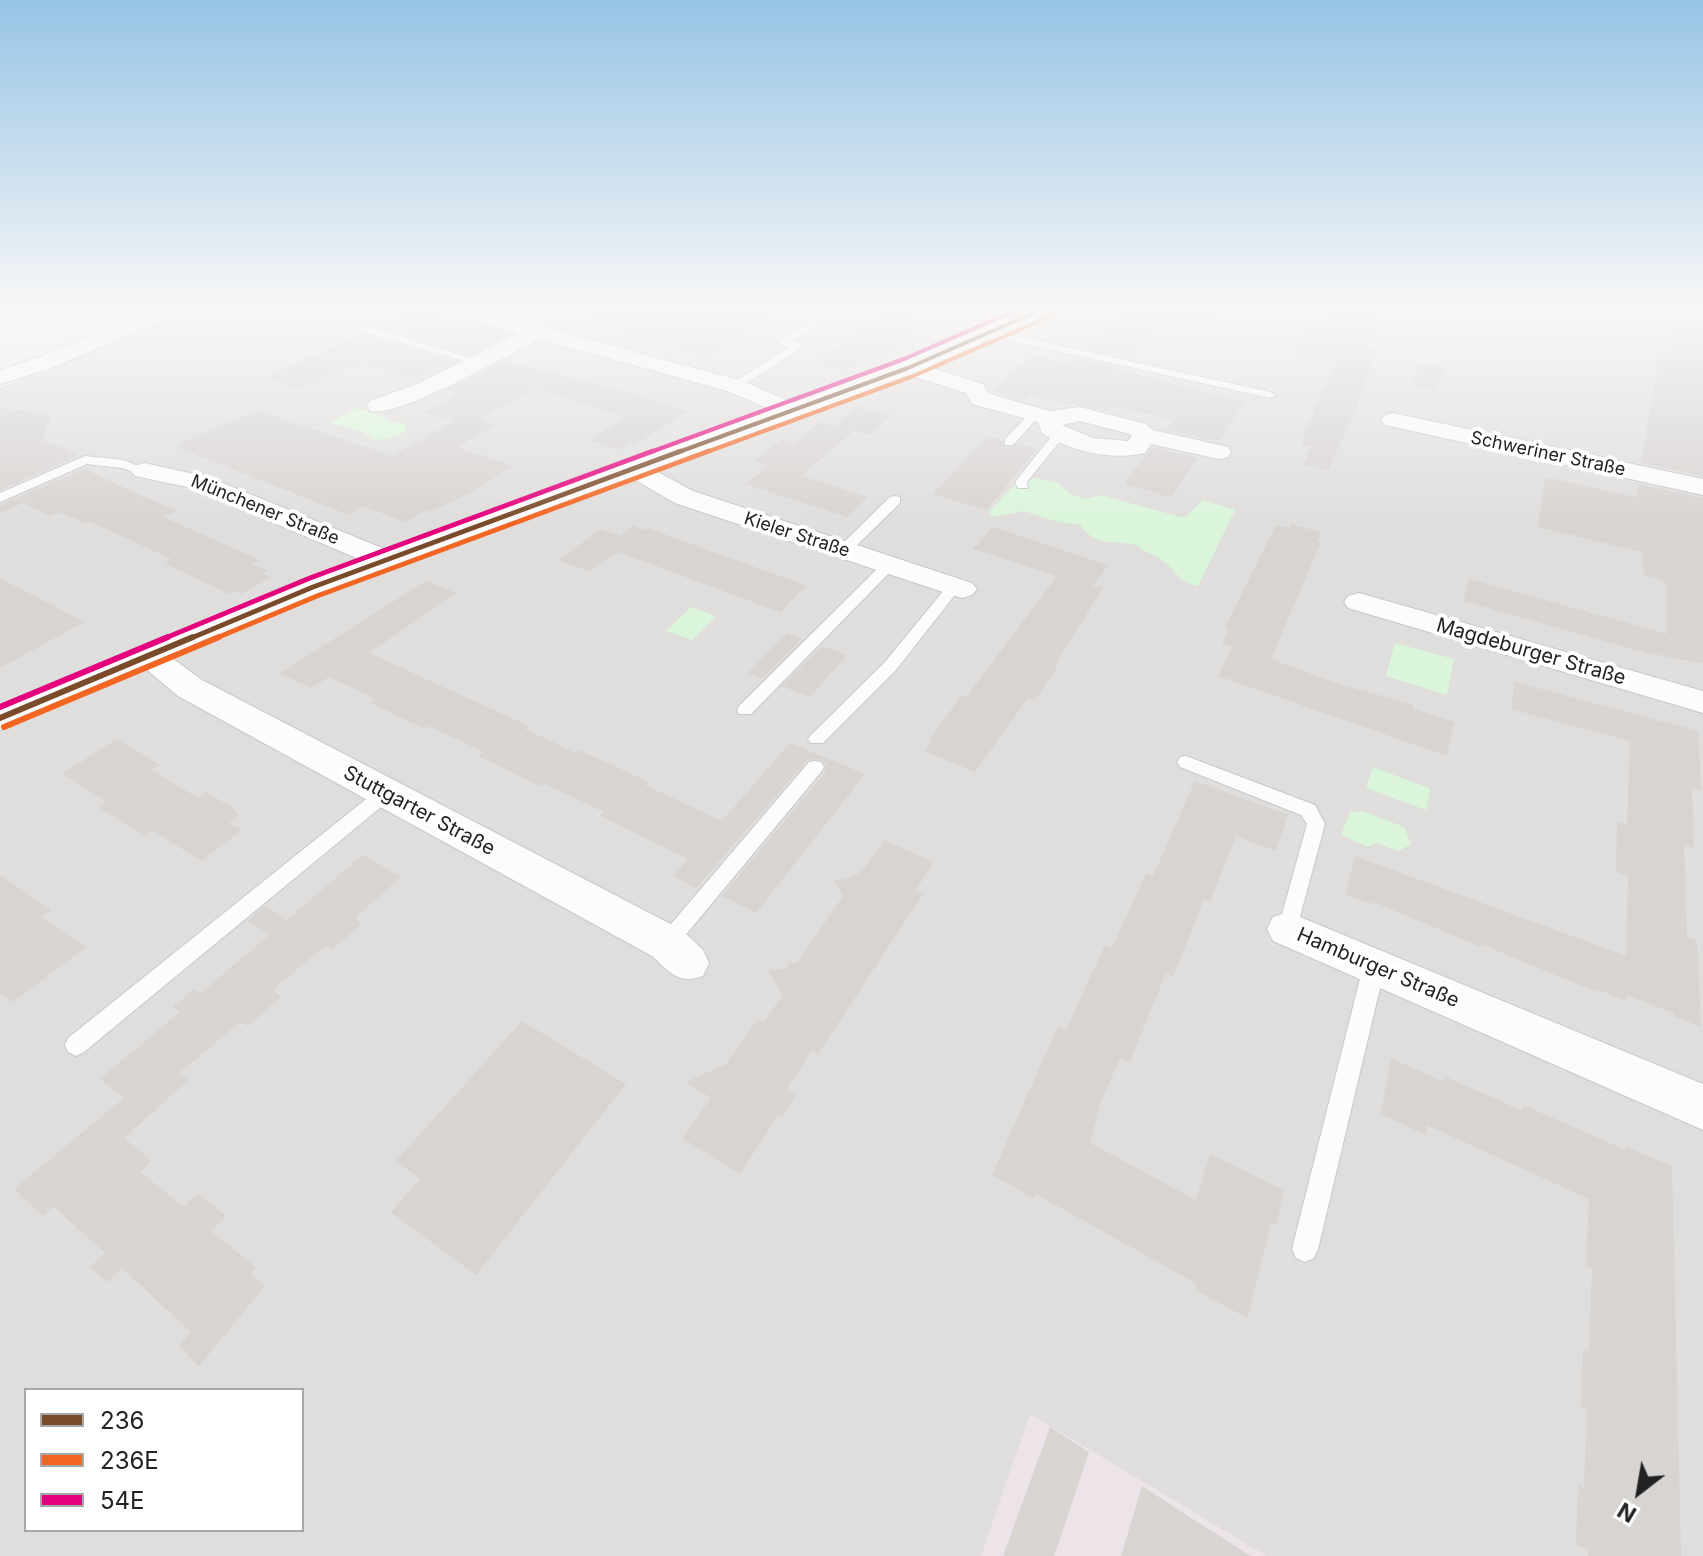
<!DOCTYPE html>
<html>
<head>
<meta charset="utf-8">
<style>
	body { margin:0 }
	#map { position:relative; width:1703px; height:1556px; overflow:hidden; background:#f0eeeb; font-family:Inter,sans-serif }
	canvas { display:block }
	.legend { position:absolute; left:24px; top:1388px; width:280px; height:144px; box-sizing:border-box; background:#fff; border:2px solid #a7a7a7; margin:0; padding:10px 14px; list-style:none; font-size:24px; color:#222 }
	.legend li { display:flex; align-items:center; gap:16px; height:40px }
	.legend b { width:40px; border:2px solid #a7a7a7 }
	.north { position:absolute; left:1599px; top:1452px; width:80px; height:80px; -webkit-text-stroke:6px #fff; paint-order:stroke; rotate:211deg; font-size:22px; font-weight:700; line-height:32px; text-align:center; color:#222 }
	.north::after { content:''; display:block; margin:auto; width:28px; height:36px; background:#222; clip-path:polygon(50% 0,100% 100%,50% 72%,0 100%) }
</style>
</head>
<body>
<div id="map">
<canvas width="1703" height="1556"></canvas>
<ul class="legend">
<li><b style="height:10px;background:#7a4b2a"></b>236</li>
<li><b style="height:10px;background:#f26522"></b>236E</li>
<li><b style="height:10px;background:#e5007d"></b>54E</li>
</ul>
<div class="north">N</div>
</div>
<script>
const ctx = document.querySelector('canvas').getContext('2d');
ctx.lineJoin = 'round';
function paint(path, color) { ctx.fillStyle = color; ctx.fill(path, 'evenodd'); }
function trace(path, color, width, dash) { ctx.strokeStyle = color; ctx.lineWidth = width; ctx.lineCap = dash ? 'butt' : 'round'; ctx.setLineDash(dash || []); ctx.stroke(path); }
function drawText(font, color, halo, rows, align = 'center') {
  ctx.font = font + ' Inter,sans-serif'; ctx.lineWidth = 8; ctx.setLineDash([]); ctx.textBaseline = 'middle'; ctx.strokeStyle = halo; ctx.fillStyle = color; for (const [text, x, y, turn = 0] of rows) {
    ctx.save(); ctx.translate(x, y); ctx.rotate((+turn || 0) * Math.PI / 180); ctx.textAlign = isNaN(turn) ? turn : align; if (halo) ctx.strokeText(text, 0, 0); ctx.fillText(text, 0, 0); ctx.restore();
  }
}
paint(new Path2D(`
	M 194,307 L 1703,307 L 1703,1556 L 0,1556 L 0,388 ZM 26,1390 L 302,1390 L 302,1530 L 26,1530 Z`), '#dfdedc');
paint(new Path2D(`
	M 1030,1414 L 1267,1556 L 981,1556 Z`), '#ede4e9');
paint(new Path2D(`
	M 358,408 L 388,418 L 385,420 L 387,421 L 404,423 L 407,429 L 397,437 L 376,440 L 361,431 L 330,423 Z
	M 1035,478 L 1058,483 L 1070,494 L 1086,499 L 1101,495 L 1180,517 L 1186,516 L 1203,500 L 1235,510 L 1198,586 C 1176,582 1177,569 1160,559 C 1151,553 1145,553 1137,545 C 1112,539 1098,549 1080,525 L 1058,522 L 1024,511 L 993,517 L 989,512 L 1019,480 Z
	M 691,607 L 716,616 L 692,640 L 666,631 Z
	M 1395,643 L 1454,659 L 1447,695 L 1386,676 Z
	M 1373,767 L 1431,789 L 1426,810 L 1366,788 Z
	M 1362,811 L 1404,827 L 1411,844 L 1399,851 L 1376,843 L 1368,847 L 1341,835 L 1350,812 Z`), '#daf5da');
paint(new Path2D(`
	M 1070,309 L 1100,315 L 1085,331 L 1152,345 L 1166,329 L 1220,339 L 1225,348 L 1203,376 L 1027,337 L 1055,315 Z
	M 724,492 L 851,533 L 842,541 L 715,500 Z
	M 702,510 L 878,568 L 869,577 L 691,517 Z
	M 872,538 L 999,580 L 989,591 L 861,548 Z
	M 444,553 L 608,617 L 583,638 L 527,615 L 509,628 L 483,616 L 500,603 L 418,570 Z
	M 916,615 L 953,629 L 862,743 L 803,719 L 869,642 L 890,645 Z`), '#e0dfde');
paint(new Path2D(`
	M 414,307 L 434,307 L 438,314 L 511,334 L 469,355 L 375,323 Z
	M 476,307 L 555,307 L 528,320 Z
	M 575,307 L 787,307 L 708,356 L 585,324 L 591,318 L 572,311 Z
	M 1124,307 L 1227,307 L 1206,334 L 1160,324 L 1129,358 L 1085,348 Z
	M 1330,307 L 1386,307 L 1366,347 L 1378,349 L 1356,409 L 1328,470 L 1303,464 L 1311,447 L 1301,444 L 1305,436 L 1302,435 L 1316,410 L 1313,409 L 1339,361 L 1293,351 L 1306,330 L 1315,332 Z
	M 889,308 L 918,314 L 914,317 L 925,319 L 918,325 L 922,326 L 881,358 L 867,355 L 846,371 L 815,363 Z
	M 1671,314 L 1703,315 L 1703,476 L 1641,463 L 1659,358 L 1666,359 Z
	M 361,334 L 455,362 L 417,380 L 364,364 L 354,365 L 300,389 L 266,377 Z
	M 1031,355 L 1070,364 L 1076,358 L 1245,402 L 1220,440 L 1210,440 L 1166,430 L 1173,420 L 1112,406 L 1107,411 L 1029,396 L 1024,401 L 993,392 Z
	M 505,361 L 638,395 L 686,412 L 646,438 L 633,444 L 629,443 L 619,450 L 589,440 L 627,417 L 538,390 L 539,386 L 478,419 L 496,425 L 457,447 L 513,466 L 475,490 L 430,512 L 426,510 L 405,522 L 363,506 L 349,515 L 174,446 L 258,410 L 391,456 L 455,421 L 426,412 L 459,394 L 447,390 Z
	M 1421,363 L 1444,368 L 1437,390 L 1412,385 Z
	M 858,406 L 892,415 L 869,435 L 834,426 Z
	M 0,407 L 51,415 L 42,440 L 79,455 L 0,490 Z
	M 820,422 L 854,431 L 801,476 L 868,497 L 847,517 L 745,484 L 769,465 L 754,461 L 782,439 L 793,443 Z
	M 988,436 L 1002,440 L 1005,448 L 1018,444 L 1037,449 L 986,510 L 932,494 Z
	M 1152,447 L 1198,458 L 1171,497 L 1124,484 Z
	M 84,469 L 176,511 L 163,517 L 260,560 L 252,564 L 268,571 L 263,574 L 271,577 L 241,594 L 234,591 L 229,594 L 164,563 L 171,559 L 89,521 L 85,523 L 59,512 L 50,516 L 23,503 L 0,513 L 0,505 Z
	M 1545,477 L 1636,497 L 1638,484 L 1703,498 L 1703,663 L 1647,653 L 1464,601 L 1469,579 L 1667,634 L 1666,585 L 1663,580 L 1644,575 L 1642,552 L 1538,527 Z
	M 1291,524 L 1321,532 L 1317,541 L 1321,542 L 1271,659 L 1342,685 L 1414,705 L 1413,709 L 1454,722 L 1447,756 L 1218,676 L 1232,647 L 1222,643 L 1229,629 L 1225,628 L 1276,525 L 1289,528 Z
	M 633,526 L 644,530 L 647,528 L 807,586 L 780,612 L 618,552 L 588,571 L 559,560 L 601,529 L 620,536 Z
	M 993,527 L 1108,565 L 1093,586 L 1103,588 L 1059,658 L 1055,671 L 1035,700 L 1028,698 L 975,772 L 924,751 L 932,741 L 929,740 L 961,696 L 967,696 L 1057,576 L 973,549 Z
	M 0,578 L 84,622 L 0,668 Z
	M 426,581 L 456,593 L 369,653 L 529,726 L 525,729 L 559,745 L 575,753 L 579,750 L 649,782 L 645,785 L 722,821 L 790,743 L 865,774 L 756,913 L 722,896 L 824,774 L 827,765 L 822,759 L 807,760 L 696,888 L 673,876 L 688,859 L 600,816 L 604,812 L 543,783 L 539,786 L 479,756 L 484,752 L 429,726 L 425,729 L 371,703 L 376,699 L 329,677 L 311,688 L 280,673 Z
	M 787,633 L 802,639 L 763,678 L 748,673 Z
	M 822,646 L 847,655 L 810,697 L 782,686 Z
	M 1515,682 L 1698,731 L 1701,791 L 1692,788 L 1694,848 L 1684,845 L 1687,937 L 1697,941 L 1701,1027 L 1674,1016 L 1674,1013 L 1626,995 L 1626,1001 L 1596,989 L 1596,992 L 1481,944 L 1481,947 L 1374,902 L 1374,905 L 1345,894 L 1355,856 L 1626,956 L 1628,876 L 1616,872 L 1617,822 L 1627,825 L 1630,741 L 1511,709 Z
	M 117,739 L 160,765 L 152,770 L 198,798 L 206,792 L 230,806 L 240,815 L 229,823 L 242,830 L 201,861 L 152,830 L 145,836 L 98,807 L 106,801 L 62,774 Z
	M 1195,781 L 1288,815 L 1276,851 L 1236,836 L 1210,902 L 1204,899 L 1173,977 L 1166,973 L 1130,1062 L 1120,1057 L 1100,1105 L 1090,1143 L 1196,1200 L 1210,1154 L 1284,1190 L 1276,1226 L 1271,1223 L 1247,1318 L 1196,1290 L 1197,1284 L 1036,1194 L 1034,1198 L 992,1175 L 1058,1026 L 1066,1030 L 1105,945 L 1112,948 L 1146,873 L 1153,876 Z
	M 884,840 L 934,862 L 915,891 L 923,894 L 818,1054 L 812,1050 L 786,1090 L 796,1095 L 782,1118 L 778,1115 L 740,1174 L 682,1138 L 711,1098 L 686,1082 L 726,1064 L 757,1020 L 763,1023 L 783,995 L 768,971 L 786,968 L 789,963 L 797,963 L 843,896 L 833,880 L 849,879 L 862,871 Z
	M 363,855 L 401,877 L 355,918 L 362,923 L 333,949 L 326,945 L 272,990 L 281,997 L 248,1026 L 240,1022 L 179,1073 L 188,1080 L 124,1138 L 152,1161 L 140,1172 L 184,1207 L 198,1193 L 226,1216 L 211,1231 L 256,1267 L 250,1274 L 265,1286 L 199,1366 L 179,1346 L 191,1332 L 122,1268 L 107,1282 L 90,1267 L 105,1253 L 53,1206 L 43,1216 L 14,1189 L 124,1098 L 100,1079 L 180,1012 L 173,1007 L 194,989 L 200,994 L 269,935 L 248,921 L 266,906 L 287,920 Z
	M 0,875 L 51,910 L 41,917 L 86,947 L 13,1002 L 0,992 Z
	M 522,1021 L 626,1084 L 476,1275 L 391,1212 L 420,1179 L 396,1161 Z
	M 1391,1058 L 1444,1082 L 1444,1076 L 1523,1111 L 1523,1105 L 1626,1150 L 1626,1147 L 1672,1166 L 1681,1556 L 1588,1556 L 1589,1551 L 1576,1544 L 1578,1485 L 1584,1489 L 1587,1410 L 1581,1407 L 1583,1349 L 1589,1352 L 1592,1269 L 1586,1266 L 1589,1199 L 1427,1125 L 1426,1135 L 1381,1114 Z
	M 1050,1427 L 1089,1452 L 1054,1556 L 1003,1556 Z
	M 1142,1486 L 1185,1514 L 1251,1556 L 1121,1556 Z`), '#d7d4d2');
const lane = new Path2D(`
	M 561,307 L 572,307 L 566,312 L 588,319 L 583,322 L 558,315 L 528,330 L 519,328 Z
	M 1239,307 L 1248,307 L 1241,313 L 1236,310 Z
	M 824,313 L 832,315 L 792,341 L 801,344 L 801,348 L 739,388 L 731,388 L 731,384 L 789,347 L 780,344 L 780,340 Z
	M 358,326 L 366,326 L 483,362 L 474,364 L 358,330 Z
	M 989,330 L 1270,392 L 1276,395 L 1270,398 L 985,335 L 985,331 Z
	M 1031,412 L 1041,414 L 1013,445 L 1005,445 L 1005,439 Z
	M 1055,432 L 1065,435 L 1027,482 L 1028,488 L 1018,488 L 1015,482 Z
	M 85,456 L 124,460 L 150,471 L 144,475 L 122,468 L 87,464 L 0,502 L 0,493 Z
	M 895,496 L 900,497 L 900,503 L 849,553 L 839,553 L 839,547 L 890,497 Z
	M 889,561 L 896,565 L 894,568 L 751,714 L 739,714 L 737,710 L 739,706 L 884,562 Z
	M 954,583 L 961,587 L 896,670 L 823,743 L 811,743 L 808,739 L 811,735 L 884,663 L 949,584 Z
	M 1186,756 L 1315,805 L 1325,824 L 1295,935 L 1288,938 L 1281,935 L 1278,929 L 1307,824 L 1301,815 L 1180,767 L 1177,762 L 1180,757 Z
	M 815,761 L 821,762 L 824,767 L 821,772 L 674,949 L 667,952 L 660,949 L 657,943 L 660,937 L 809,762 Z
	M 386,786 L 392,788 L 395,793 L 392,798 L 84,1052 L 76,1056 L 68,1052 L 65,1045 L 68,1038 L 380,788 Z
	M 1374,958 L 1382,960 L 1385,967 L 1318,1249 L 1314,1258 L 1305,1262 L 1296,1258 L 1292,1249 L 1363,967 L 1366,960 Z`);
const street = new Path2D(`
	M 162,307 L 187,307 L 184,311 L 49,369 L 0,384 L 0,370 L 33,359 Z
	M 437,307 L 466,307 L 743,381 L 793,403 L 900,363 L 1032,307 L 1056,307 L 1054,311 L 928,367 L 983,384 L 989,394 L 1050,411 L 1080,407 L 1146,424 L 1153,430 L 1228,447 L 1231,452 L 1228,457 L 1219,459 L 1151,444 L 1145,453 C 1111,461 1070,451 1042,433 L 1038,422 L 972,404 L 966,393 L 909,375 L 654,470 L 693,491 L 972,583 L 977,589 L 972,595 L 962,598 L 952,595 L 675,503 L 632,478 L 323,593 L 172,658 L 202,680 L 682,930 L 703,950 L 709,963 L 703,976 C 679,985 669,972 652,956 L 178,696 L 146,669 L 0,730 L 0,705 L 361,560 L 192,488 L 135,476 L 131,471 L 135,466 L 144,463 L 208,477 L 387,550 L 772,410 L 727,391 L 539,339 C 507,355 401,418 370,411 L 367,406 L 370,401 L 417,384 L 519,333 L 439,311 ZM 1080,421 L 1130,434 L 1132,436 L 1128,441 L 1093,438 L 1062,425 Z
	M 1393,413 L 1703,479 L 1703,495 L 1385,425 L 1381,420 L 1385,415 Z
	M 1359,593 L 1703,691 L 1703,713 L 1348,608 L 1344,602 L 1348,596 Z
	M 1288,912 L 1703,1084 L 1703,1130 L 1273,941 L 1267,929 L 1273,917 Z`);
trace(lane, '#c9c8c7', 2);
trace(street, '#c9c8c7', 2);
paint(lane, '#fdfcfc');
paint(street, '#fdfcfc');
trace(new Path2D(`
	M 676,453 L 908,368 L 1047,307`), '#7a4b2a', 4);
trace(new Path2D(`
	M 189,639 L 313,587 L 681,451`), '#7a4b2a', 5);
trace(new Path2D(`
	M 0,718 L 193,637`), '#7a4b2a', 6);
trace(new Path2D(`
	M 704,453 L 911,377 L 1051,316`), '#f26522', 4);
trace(new Path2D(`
	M 214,639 L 317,596 L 709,451`), '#f26522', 5);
trace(new Path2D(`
	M 4,727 L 219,637`), '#f26522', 6);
trace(new Path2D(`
	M 648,453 L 904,359 L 1023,307`), '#e5007d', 4);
trace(new Path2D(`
	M 163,639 L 310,578 L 653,451`), '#e5007d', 5);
trace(new Path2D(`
	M 0,707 L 168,637`), '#e5007d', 6);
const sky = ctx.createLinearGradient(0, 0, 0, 524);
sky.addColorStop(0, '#97c4e6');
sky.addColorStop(0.59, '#f8f7f6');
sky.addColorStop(1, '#f8f7f600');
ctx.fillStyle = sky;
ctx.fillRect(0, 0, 1703, 524);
drawText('18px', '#222', '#fff', [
	["Schweriner Straße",1548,454,12],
	["Münchener Straße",265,510,22],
	["Kieler Straße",797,535,18]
]);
drawText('20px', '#222', '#fff', [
	["Magdeburger Straße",1531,652,16],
	["Stuttgarter Straße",419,811,28],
	["Hamburger Straße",1378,968,23]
]);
</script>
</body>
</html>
